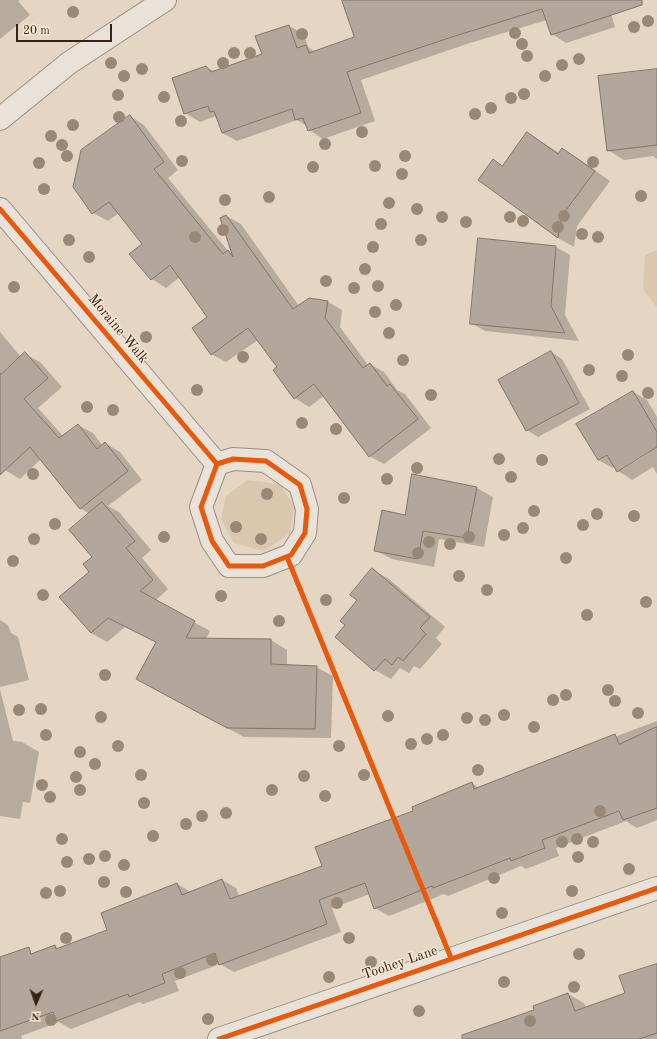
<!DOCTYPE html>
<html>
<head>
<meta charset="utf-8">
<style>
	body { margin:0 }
	#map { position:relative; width:657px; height:1039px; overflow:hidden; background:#e4d6c3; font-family:"Old Standard TT",serif }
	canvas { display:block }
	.north { position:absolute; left:16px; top:983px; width:40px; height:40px; -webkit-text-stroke:3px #f6e6d0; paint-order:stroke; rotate:182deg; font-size:11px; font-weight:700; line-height:16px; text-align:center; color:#372216 }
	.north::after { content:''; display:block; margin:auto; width:14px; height:18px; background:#372216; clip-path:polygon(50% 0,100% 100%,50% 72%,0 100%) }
	.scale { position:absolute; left:16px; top:24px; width:96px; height:18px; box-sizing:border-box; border:2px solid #372216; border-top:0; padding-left:5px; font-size:12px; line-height:14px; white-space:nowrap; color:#372216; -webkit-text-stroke:3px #f6e6d0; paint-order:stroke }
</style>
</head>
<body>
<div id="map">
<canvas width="657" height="1039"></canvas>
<div class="north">N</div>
<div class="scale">20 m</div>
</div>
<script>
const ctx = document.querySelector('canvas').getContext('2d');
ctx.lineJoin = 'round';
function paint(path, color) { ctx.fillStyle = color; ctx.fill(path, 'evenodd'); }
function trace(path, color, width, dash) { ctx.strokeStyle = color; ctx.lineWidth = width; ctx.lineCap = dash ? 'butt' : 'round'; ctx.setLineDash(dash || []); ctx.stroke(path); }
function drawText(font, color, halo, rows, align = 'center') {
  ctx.font = font + ' "Old Standard TT",serif'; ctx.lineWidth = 3; ctx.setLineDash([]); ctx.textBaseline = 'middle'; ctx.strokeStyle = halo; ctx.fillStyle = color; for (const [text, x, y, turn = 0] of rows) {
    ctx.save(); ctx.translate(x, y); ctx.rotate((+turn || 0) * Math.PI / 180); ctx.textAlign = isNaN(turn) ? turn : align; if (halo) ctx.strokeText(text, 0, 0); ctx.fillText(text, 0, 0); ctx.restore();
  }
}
paint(new Path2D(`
	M 657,250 L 657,307 L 643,290 L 645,255 Z
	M 247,480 L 280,484 L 294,506 L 290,533 L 264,551 L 234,543 L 221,519 L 226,496 Z`), '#dac7ad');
paint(new Path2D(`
	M 0,0 L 20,0 L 18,1 L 30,15 L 0,39 Z
	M 343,0 L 619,0 L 608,4 L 615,27 L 566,43 L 552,34 L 547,20 L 470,43 L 361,80 L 375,121 L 323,139 L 309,130 L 307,126 L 297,120 L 237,141 L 222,133 L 216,116 L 200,122 L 185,113 L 206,67 L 215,72 L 263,55 L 289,26 L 304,34 L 308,47 L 315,52 L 356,38 Z
	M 657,70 L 657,159 L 653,156 L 624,160 L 608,150 Z
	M 130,116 L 144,125 L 178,170 L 168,178 L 228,251 L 233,254 L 226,216 L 241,224 L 299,306 L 309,299 L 328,302 L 342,310 L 340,327 L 368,365 L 370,364 L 384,372 L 397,390 L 405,394 L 431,428 L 384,464 L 369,456 L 324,396 L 309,407 L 295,398 L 278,367 L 258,340 L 226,362 L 211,354 L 209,317 L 180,277 L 166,288 L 152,279 L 144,244 L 119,213 L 108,221 L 93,213 Z
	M 528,133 L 559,153 L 563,149 L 579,159 L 610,181 L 577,226 L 574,247 L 558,238 L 479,180 L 493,161 L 503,166 Z
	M 479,239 L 556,247 L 570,255 L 565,315 L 579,341 L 485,331 L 471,323 Z
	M 0,332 L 21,357 L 25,354 L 40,362 L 62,387 L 38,408 L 63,436 L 78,425 L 93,433 L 103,446 L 105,443 L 120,452 L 142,480 L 108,506 L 119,512 L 151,550 L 142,558 L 168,589 L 155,601 L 210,631 L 206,639 L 271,640 L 287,650 L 287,666 L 316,667 L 333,676 L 331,738 L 244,737 L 153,688 L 157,643 L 125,627 L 107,642 L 91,633 L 91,572 L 93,557 L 90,514 L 80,508 L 41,459 L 20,479 L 5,470 L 0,465 Z
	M 551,352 L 562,359 L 590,409 L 538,437 L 527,430 Z
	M 633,392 L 647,400 L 657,417 L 657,474 L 653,467 L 632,480 L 618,471 L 615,467 L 613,468 L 598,460 ZM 648,451 L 649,453 L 623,469 L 623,467 Z
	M 477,488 L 493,497 L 484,547 L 439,539 L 434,567 L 392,559 L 375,550 L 406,516 Z
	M 373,570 L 389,579 L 445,627 L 436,638 L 442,644 L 420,669 L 414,666 L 409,673 L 400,668 L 391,679 L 375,670 L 346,625 Z
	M 0,620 L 8,625 L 11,633 L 18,637 L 29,680 L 0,687 Z
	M 0,689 L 13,741 L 22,742 L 39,752 L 30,803 L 23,802 L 20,819 L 0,816 Z
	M 657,721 L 657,820 L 637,828 L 626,821 L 556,848 L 559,856 L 526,869 L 521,866 L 448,896 L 444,894 L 389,916 L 375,908 L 370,894 L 332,908 L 341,932 L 234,972 L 220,964 L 175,981 L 179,991 L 143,1004 L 140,1002 L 71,1029 L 59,1022 L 21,1036 L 22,1039 L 0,1039 L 0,964 L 55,946 L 59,949 L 109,930 L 177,884 L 191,892 L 222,880 L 236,888 L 239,896 L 324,866 L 415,811 L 472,783 L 479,788 Z
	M 657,969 L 657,1039 L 462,1039 L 535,1010 L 534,1007 L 568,994 L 584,1003 L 586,1008 L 626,994 Z`), '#0003');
const building = new Path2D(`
	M 342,0 L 642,0 L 642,5 L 551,35 L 542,9 L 455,36 L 347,72 L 361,113 L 308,131 L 303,118 L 295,120 L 292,109 L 222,133 L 214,111 L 210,112 L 208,106 L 184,114 L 172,78 L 206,66 L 211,72 L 262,54 L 255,36 L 289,25 L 297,48 L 306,45 L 309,53 L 354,37 Z
	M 657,69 L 657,145 L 607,151 L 598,76 Z
	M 130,115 L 164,162 L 154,169 L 223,254 L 228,250 L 233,257 L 220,218 L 226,215 L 293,309 L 309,298 L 328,301 L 325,318 L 363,368 L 370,363 L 387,386 L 390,384 L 418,419 L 369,457 L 314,384 L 294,399 L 273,370 L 277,367 L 248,328 L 211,355 L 192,328 L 207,317 L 170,265 L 151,280 L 129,254 L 142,244 L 109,202 L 92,214 L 73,187 L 81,150 Z
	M 527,132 L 558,154 L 562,148 L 595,171 L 561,217 L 558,238 L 478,180 L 493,159 L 502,166 Z
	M 478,238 L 556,246 L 551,306 L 565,333 L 470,324 Z
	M 551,351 L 579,403 L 526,431 L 498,380 Z
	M 25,352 L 48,378 L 24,399 L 59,438 L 78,424 L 97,449 L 105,442 L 128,471 L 80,509 L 30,447 L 0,475 L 0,373 L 1,374 Z
	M 633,391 L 657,432 L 657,447 L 617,472 L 607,455 L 598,460 L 576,424 Z
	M 412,474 L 477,487 L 467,538 L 423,531 L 418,559 L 374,551 L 382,510 L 405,515 Z
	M 102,502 L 135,541 L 126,548 L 153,580 L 140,591 L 195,621 L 186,638 L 271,639 L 271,664 L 317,666 L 315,729 L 227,728 L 136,679 L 156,642 L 108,618 L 91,633 L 59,597 L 89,572 L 83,564 L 92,557 L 69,530 Z
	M 372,568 L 430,617 L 420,628 L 426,634 L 403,661 L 398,657 L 392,665 L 385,659 L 374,671 L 335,637 L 345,625 L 340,621 L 357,600 L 350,595 Z
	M 657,727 L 657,808 L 623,820 L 619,811 L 542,840 L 545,848 L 511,861 L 510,858 L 433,888 L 432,886 L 374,909 L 365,883 L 319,900 L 327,924 L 219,965 L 215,953 L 162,974 L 165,983 L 129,997 L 128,994 L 56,1021 L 53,1012 L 0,1031 L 0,957 L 29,947 L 31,954 L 55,945 L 56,949 L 107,930 L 101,913 L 177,883 L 182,895 L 222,879 L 230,899 L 322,866 L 315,847 L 413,811 L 412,807 L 472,782 L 474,789 L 615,734 L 619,744 Z
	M 657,964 L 657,1033 L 639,1039 L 462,1039 L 462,1035 L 534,1010 L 533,1006 L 568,993 L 575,1011 L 625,993 L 619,976 Z`);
paint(building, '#b2a79a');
trace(building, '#7f756a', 1);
const minor = new Path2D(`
	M 0,119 L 69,63 L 165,0
	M 0,209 L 217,464
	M 233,459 L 266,461 L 300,485 L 307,509 L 305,533 L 291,555 L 263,566 L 229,566 L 212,541 L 201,507 L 217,464 Z
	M 219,1039 L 657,888`);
trace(minor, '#988d81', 24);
trace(minor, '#e9e2d8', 22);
trace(new Path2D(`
	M 0,209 L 217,464
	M 233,459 L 266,461 L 300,485 L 307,509 L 305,533 L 291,555 L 263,566 L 229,566 L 212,541 L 201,507 L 217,464 Z
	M 287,557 L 451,958
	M 219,1039 L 657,888`), '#e8590c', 5);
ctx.fillStyle = '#9a8876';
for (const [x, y] of [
	[73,12],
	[648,21],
	[634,27],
	[515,33],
	[302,34],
	[522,44],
	[234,53],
	[250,53],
	[527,56],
	[579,59],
	[111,63],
	[223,63],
	[562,65],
	[142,69],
	[124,76],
	[545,76],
	[524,94],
	[118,95],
	[164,97],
	[511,98],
	[491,108],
	[475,114],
	[119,117],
	[181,121],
	[73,125],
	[362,132],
	[51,136],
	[325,144],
	[62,145],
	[67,156],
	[405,156],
	[182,161],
	[593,162],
	[39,163],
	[375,166],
	[313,167],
	[402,174],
	[44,189],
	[641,196],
	[269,197],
	[225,200],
	[389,203],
	[417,209],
	[564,216],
	[442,217],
	[510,217],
	[523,221],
	[466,222],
	[381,224],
	[558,227],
	[223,230],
	[582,234],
	[195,237],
	[598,237],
	[69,240],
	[421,240],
	[373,247],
	[89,257],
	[365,269],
	[326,281],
	[378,286],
	[14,287],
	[354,288],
	[396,305],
	[375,312],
	[389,333],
	[146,337],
	[628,355],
	[243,357],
	[403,360],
	[589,370],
	[622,376],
	[197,390],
	[648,393],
	[431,395],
	[87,407],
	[113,410],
	[302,423],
	[336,429],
	[499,459],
	[542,460],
	[417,468],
	[33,474],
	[511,477],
	[387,479],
	[267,494],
	[344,498],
	[534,511],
	[597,514],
	[634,516],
	[55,524],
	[583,525],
	[236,527],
	[523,528],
	[504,535],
	[164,537],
	[469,537],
	[34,539],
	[261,539],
	[429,542],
	[450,544],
	[418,553],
	[566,558],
	[13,561],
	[459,576],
	[487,590],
	[43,595],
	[221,596],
	[326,600],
	[646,602],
	[587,615],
	[279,621],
	[105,675],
	[608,690],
	[566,695],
	[553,700],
	[615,701],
	[41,709],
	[19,710],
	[638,713],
	[504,715],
	[388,716],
	[101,717],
	[467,718],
	[485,720],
	[534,727],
	[46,735],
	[443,735],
	[427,739],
	[411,744],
	[118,746],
	[339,746],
	[80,752],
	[95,764],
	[478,770],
	[141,775],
	[364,775],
	[304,776],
	[76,777],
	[42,785],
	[80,790],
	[272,790],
	[325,796],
	[50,797],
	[144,803],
	[600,811],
	[226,813],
	[202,816],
	[186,824],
	[153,836],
	[62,839],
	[577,839],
	[562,842],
	[593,842],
	[105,856],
	[578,857],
	[89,859],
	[67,862],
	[124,865],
	[629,869],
	[494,878],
	[104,882],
	[60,891],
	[572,891],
	[126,892],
	[46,893],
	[337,903],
	[502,913],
	[66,938],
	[349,938],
	[579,954],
	[212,960],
	[371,962],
	[180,973],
	[329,977],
	[504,982],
	[574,987],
	[419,1011],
	[208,1019],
	[51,1020],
	[530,1021]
]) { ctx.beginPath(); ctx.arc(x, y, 6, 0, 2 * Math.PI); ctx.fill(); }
drawText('14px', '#372216', '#f6e6d0', [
	["Moraine Walk",118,329,50],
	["Toohey Lane",400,963,-19]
]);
</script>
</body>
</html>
